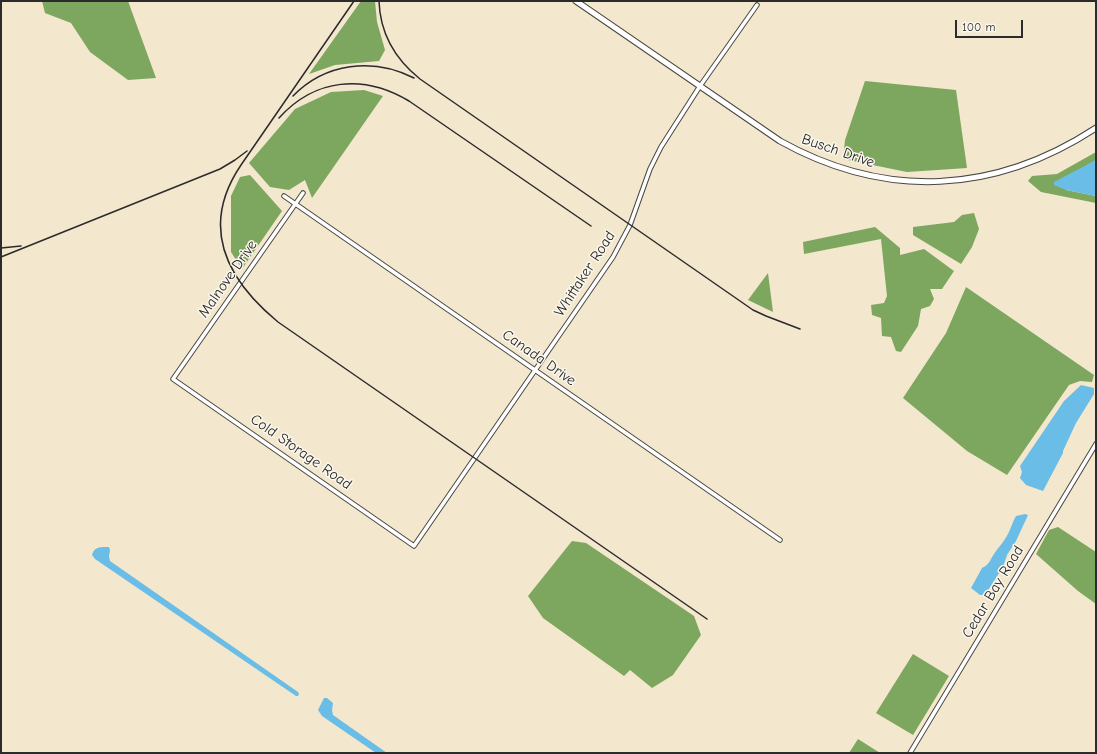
<!DOCTYPE html>
<html>
<head>
<meta charset="utf-8">
<style>
	body { margin:0 }
	#map { position:relative; width:1097px; height:754px; overflow:hidden; background:#f3e7cd; font-family:"Comic Neue",sans-serif }
	canvas { display:block }
	.frame { position:absolute; inset:0; border:2px solid #2b2b2b; pointer-events:none }
	.scale { position:absolute; left:955px; top:20px; width:68px; height:18px; box-sizing:border-box; border:2px solid #2b2b2b; border-top:0; padding-left:5px; font-size:12px; line-height:14px; white-space:nowrap; color:#2b2b2b; -webkit-text-stroke:3px #fbf7ec; paint-order:stroke }
</style>
</head>
<body>
<div id="map">
<canvas width="1097" height="754"></canvas>
<div class="frame"></div>
<div class="scale">100 m</div>
</div>
<script>
const ctx = document.querySelector('canvas').getContext('2d');
ctx.lineJoin = 'round';
function paint(path, color) { ctx.fillStyle = color; ctx.fill(path, 'evenodd'); }
function trace(path, color, width, dash) { ctx.strokeStyle = color; ctx.lineWidth = width; ctx.lineCap = dash ? 'butt' : 'round'; ctx.setLineDash(dash || []); ctx.stroke(path); }
function drawText(font, color, halo, rows, align = 'center') {
  ctx.font = font + ' "Comic Neue",sans-serif'; ctx.lineWidth = 3; ctx.setLineDash([]); ctx.textBaseline = 'middle'; ctx.strokeStyle = halo; ctx.fillStyle = color; for (const [text, x, y, turn = 0] of rows) {
    ctx.save(); ctx.translate(x, y); ctx.rotate((+turn || 0) * Math.PI / 180); ctx.textAlign = isNaN(turn) ? turn : align; if (halo) ctx.strokeText(text, 0, 0); ctx.fillText(text, 0, 0); ctx.restore();
  }
}
paint(new Path2D(`
	M 42,1 L 128,1 L 156,78 L 128,80 L 90,52 L 71,23 L 45,13 Z
	M 361,1 L 375,1 L 377,22 L 385,50 L 379,61 L 335,65 L 309,74 Z
	M 865,81 L 956,90 L 967,168 L 907,172 L 843,159 L 845,140 Z
	M 364,90 L 383,96 L 312,198 L 305,180 L 289,190 L 270,187 L 249,163 L 295,109 L 331,92 Z
	M 1096,152 L 1096,160 L 1072,174 L 1066,190 L 1096,196 L 1096,203 L 1041,192 L 1028,181 L 1032,176 L 1057,174 Z
	M 250,175 L 282,211 L 242,269 L 231,252 L 231,196 L 240,177 Z
	M 974,213 L 979,229 L 972,247 L 961,264 L 913,235 L 913,227 L 954,222 L 962,215 Z
	M 875,227 L 900,248 L 900,255 L 924,249 L 954,271 L 942,289 L 930,289 L 934,299 L 930,306 L 921,309 L 918,326 L 901,352 L 896,351 L 891,337 L 882,336 L 881,318 L 872,315 L 871,305 L 884,303 L 887,296 L 881,239 L 804,254 L 803,242 Z
	M 768,273 L 773,312 L 748,300 Z
	M 966,287 L 1094,375 L 1092,382 L 1080,381 L 1069,385 L 1007,475 L 967,451 L 903,398 L 946,333 Z
	M 1058,527 L 1096,552 L 1096,604 L 1078,591 L 1036,554 L 1049,530 Z
	M 572,541 L 586,543 L 694,616 L 701,635 L 673,675 L 652,688 L 630,670 L 624,676 L 543,618 L 528,596 Z
	M 913,654 L 949,676 L 913,735 L 876,713 Z
	M 858,739 L 880,753 L 849,753 Z`), '#7da65f');
paint(new Path2D(`
	M 1096,160 L 1096,196 L 1066,190 L 1054,185 L 1054,182 Z
	M 1081,385 L 1094,388 L 1094,394 L 1076,423 L 1063,451 L 1063,453 L 1043,491 L 1026,485 L 1020,478 L 1022,472 L 1020,466 L 1064,401 Z
	M 1025,514 L 1028,515 L 1016,541 L 1007,555 L 1003,567 L 985,595 L 980,595 L 971,588 L 982,568 C 989,565 990,560 994,554 C 997,549 1002,544 1005,539 C 1010,532 1012,523 1016,516 Z
	M 102,547 L 109,547 L 110,550 L 109,556 L 110,561 L 298,692 L 299,694 L 298,696 L 296,696 L 95,559 L 92,555 C 94,549 96,548 102,547 Z
	M 324,698 L 327,698 L 333,703 L 332,710 L 333,715 L 387,753 L 376,753 L 322,716 L 318,710 Z`), '#6abde6');
const street = new Path2D(`
	M 303,193 L 173,379 L 414,546 L 613,257 L 630,225 L 650,169 L 661,147 L 700,86 L 757,5
	M 284,196 L 780,540
	M 910,753 L 1096,444`);
const secondary = new Path2D(`
	M 576,1 L 780,141 C 886,200 995,194 1096,128`);
trace(street, '#494743', 5.5);
trace(secondary, '#494743', 7);
trace(street, '#fff', 3.5);
trace(secondary, '#fff', 5);
trace(new Path2D(`
	M 354,1 L 241,165 C 199,227 226,279 278,322 L 707,619
	M 379,1 C 380,33 395,59 420,79 L 753,310 L 766,316 L 800,329
	M 293,96 C 325,63 373,57 414,78
	M 279,118 C 315,78 364,74 409,101 L 591,226
	M 1,248 L 21,246
	M 1,257 L 220,169 L 235,160 L 247,151`), '#2b2b2b', 1.5);
drawText('15px', '#2b2b2b', '#fbf7ec', [
	["Busch Drive",838,151,19],
	["Whittaker Road",585,274,-57],
	["Malnove Drive",228,279,-55],
	["Canada Drive",539,358,35],
	["Cold Storage Road",301,452,35],
	["Cedar Bay Road",993,592,-59]
]);
</script>
</body>
</html>
